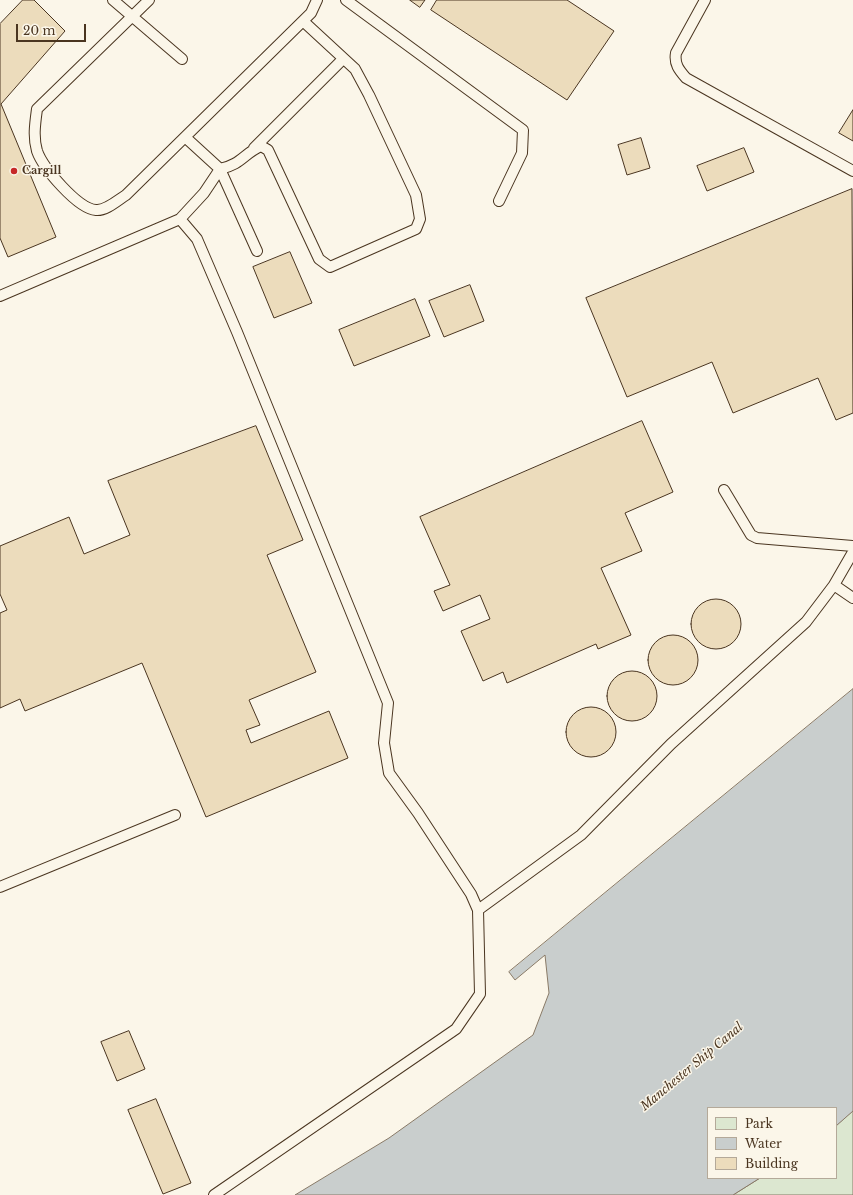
<!DOCTYPE html>
<html>
<head>
<meta charset="utf-8">
<style>
	body { margin:0 }
	#map { position:relative; width:853px; height:1195px; overflow:hidden; background:#fbf6e9; font-family:"Libre Baskerville",serif }
	canvas { display:block }
	.legend { position:absolute; left:707px; top:1107px; width:130px; height:72px; box-sizing:border-box; background:#fbf6e9; border:1px solid #b4a999; margin:0; padding:5px 7px; list-style:none; font-size:12px; color:#4a3520 }
	.legend li { display:flex; align-items:center; gap:8px; height:20px }
	.legend b { width:20px; border:1px solid #b4a999 }
	.scale { position:absolute; left:16px; top:24px; width:70px; height:18px; box-sizing:border-box; border:2px solid #4a3520; border-top:0; padding-left:5px; font-size:12px; line-height:14px; white-space:nowrap; color:#4a3520; -webkit-text-stroke:3px #fbf6e9; paint-order:stroke }
</style>
</head>
<body>
<div id="map">
<canvas width="853" height="1195"></canvas>
<ul class="legend">
<li><b style="height:11px;background:#dce7d0"></b>Park</li>
<li><b style="height:11px;background:#c9cecd"></b>Water</li>
<li><b style="height:11px;background:#ecdcbc"></b>Building</li>
</ul>
<div class="scale">20 m</div>
</div>
<script>
const ctx = document.querySelector('canvas').getContext('2d');
ctx.lineJoin = 'round';
function paint(path, color) { ctx.fillStyle = color; ctx.fill(path, 'evenodd'); }
function trace(path, color, width, dash) { ctx.strokeStyle = color; ctx.lineWidth = width; ctx.lineCap = dash ? 'butt' : 'round'; ctx.setLineDash(dash || []); ctx.stroke(path); }
function drawText(font, color, halo, rows, align = 'center') {
  ctx.font = font + ' "Libre Baskerville",serif'; ctx.lineWidth = 3; ctx.setLineDash([]); ctx.textBaseline = 'middle'; ctx.strokeStyle = halo; ctx.fillStyle = color; for (const [text, x, y, turn = 0] of rows) {
    ctx.save(); ctx.translate(x, y); ctx.rotate((+turn || 0) * Math.PI / 180); ctx.textAlign = isNaN(turn) ? turn : align; if (halo) ctx.strokeText(text, 0, 0); ctx.fillText(text, 0, 0); ctx.restore();
  }
}
const green = new Path2D(`
	M 853,1111 L 853,1195 L 733,1195 L 760,1178 L 836,1178 L 836,1126 Z`);
paint(green, '#dce7d0');
trace(green, '#887966', 1);
const water = new Path2D(`
	M 853,689 L 853,1111 L 836,1126 L 836,1108 L 708,1108 L 708,1178 L 760,1178 L 733,1195 L 295,1195 L 389,1138 L 533,1035 L 549,993 L 545,955 L 515,980 L 509,972 Z`);
paint(water, '#c9cecd');
trace(water, '#887966', 1);
const building = new Path2D(`
	M 23,0 L 34,0 L 65,31 L 1,104 L 56,237 L 8,257 L 0,238 L 0,24 Z
	M 410,0 L 425,0 L 420,7 Z
	M 437,0 L 567,0 L 614,31 L 567,100 L 431,10 Z
	M 853,110 L 853,141 L 839,133 Z
	M 641,138 L 650,168 L 627,175 L 618,145 Z
	M 744,148 L 754,172 L 707,191 L 697,166 Z
	M 852,189 L 853,413 L 836,420 L 818,378 L 733,413 L 712,362 L 627,397 L 586,298 Z
	M 290,252 L 312,303 L 274,318 L 253,267 Z
	M 470,285 L 484,321 L 444,337 L 429,301 Z
	M 415,299 L 430,336 L 354,366 L 339,330 Z
	M 642,421 L 673,492 L 625,513 L 642,551 L 601,568 L 631,635 L 598,649 L 596,644 L 507,683 L 503,672 L 483,681 L 461,631 L 490,619 L 480,595 L 443,611 L 434,591 L 450,585 L 420,517 Z
	M 256,426 L 303,540 L 267,555 L 316,672 L 249,700 L 260,725 L 246,730 L 251,743 L 329,711 L 348,758 L 206,817 L 142,663 L 25,711 L 20,699 L 0,708 L 0,613 L 7,610 L 0,594 L 0,546 L 69,517 L 84,554 L 130,535 L 108,481 Z
	M691 624a25 25 0 1 1 50 0a25 25 0 1 1-50 0Z
	M648 660a25 25 0 1 1 50 0a25 25 0 1 1-50 0Z
	M607 696a25 25 0 1 1 50 0a25 25 0 1 1-50 0Z
	M566 732a25 25 0 1 1 50 0a25 25 0 1 1-50 0Z
	M 129,1031 L 145,1069 L 117,1081 L 101,1042 Z
	M 156,1099 L 191,1183 L 163,1194 L 128,1110 Z`);
paint(building, '#ecdcbc');
trace(building, '#4a3520', 1);
const lane = new Path2D(`
	M 113,0 L 182,59
	M 149,0 L 37,109 C 35,124 33,137 37,151 C 43,168 78,209 96,210 C 106,211 118,200 126,195 L 311,13 L 317,0
	M 346,0 L 523,130 L 522,153 L 499,201
	M 705,0 L 676,53 C 674,64 679,70 686,78 L 853,171
	M 185,137 L 220,169 C 242,164 243,154 261,146 L 268,150 L 319,259 L 330,267 L 416,229 L 420,219 L 416,195 L 369,95 L 355,69 L 303,21
	M 254,148 L 343,59
	M 220,169 L 257,251
	M 180,219 L 197,239 L 237,332 L 388,703 L 384,743 L 389,773 L 418,813 L 471,894 L 478,910 L 480,994 L 456,1029 L 214,1195
	M 0,296 L 180,219 L 204,193 L 220,169
	M 724,490 L 751,535 L 757,538 L 853,546
	M 834,585 L 853,598
	M 0,887 L 175,815
	M 478,910 L 581,835 L 671,744 L 806,622 L 834,585 L 853,552`);
trace(lane, '#4a3520', 12);
trace(lane, '#fbf6e9', 10);
for (const [x, y, r, color] of [
	[14,171,4,"#c62828"]
]) { const dot = new Path2D(); dot.arc(x, y, r, 0, 2 * Math.PI); ctx.fillStyle = color; ctx.fill(dot); trace(dot, '#fbf6e9', 1.5); }
drawText('bold 11px', '#4a3520', '#fbf6e9', [
	["Cargill",22,171]
], 'left');
drawText('italic 12px', '#4a3520', '#fbf6e9', [
	["Manchester Ship Canal",692,1067,-40]
]);
</script>
</body>
</html>
